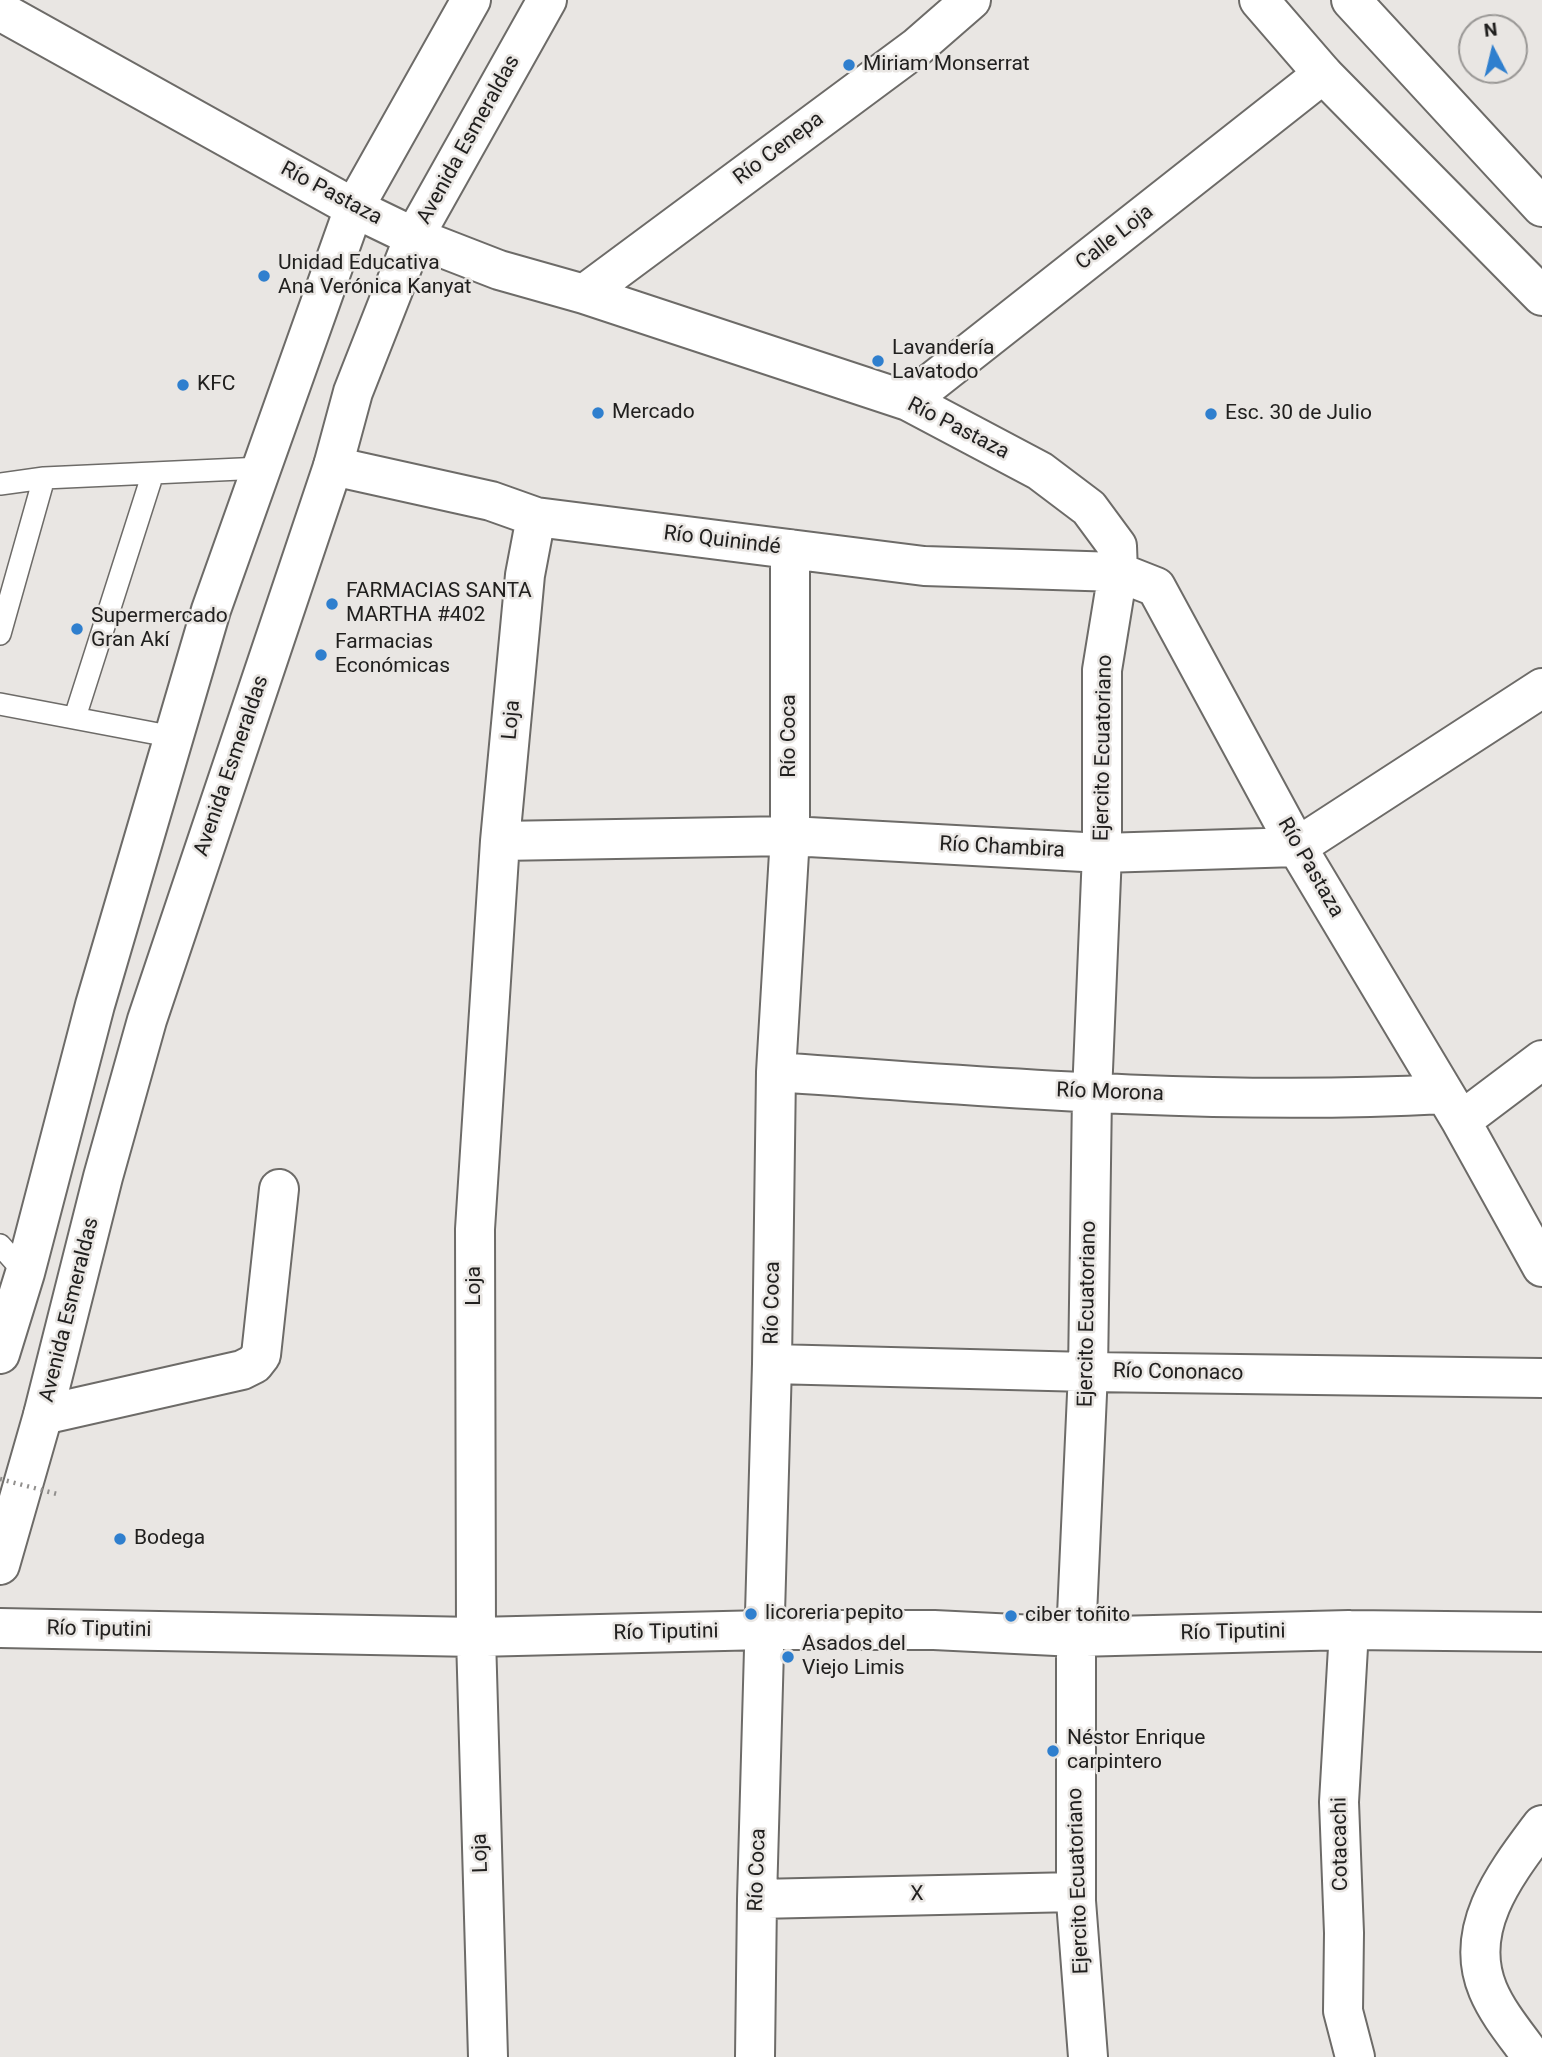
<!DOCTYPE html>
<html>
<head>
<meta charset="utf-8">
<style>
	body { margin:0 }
	#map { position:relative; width:1542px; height:2057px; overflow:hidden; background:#e9e6e3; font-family:Roboto,sans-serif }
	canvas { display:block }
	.north { position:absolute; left:1458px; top:14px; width:70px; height:70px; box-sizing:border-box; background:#e9e6e3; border:2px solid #999795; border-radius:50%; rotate:353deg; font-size:19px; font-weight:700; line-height:28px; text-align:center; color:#21201f }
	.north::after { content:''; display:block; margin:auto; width:24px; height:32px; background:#2f7fce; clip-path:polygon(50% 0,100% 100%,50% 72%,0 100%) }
</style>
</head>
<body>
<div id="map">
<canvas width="1542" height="2057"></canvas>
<div class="north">N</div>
</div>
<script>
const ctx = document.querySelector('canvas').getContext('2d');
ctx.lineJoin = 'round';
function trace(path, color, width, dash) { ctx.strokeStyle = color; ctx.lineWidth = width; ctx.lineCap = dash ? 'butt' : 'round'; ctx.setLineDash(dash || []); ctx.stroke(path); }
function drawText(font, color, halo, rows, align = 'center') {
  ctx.font = font + ' Roboto,sans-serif'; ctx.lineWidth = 5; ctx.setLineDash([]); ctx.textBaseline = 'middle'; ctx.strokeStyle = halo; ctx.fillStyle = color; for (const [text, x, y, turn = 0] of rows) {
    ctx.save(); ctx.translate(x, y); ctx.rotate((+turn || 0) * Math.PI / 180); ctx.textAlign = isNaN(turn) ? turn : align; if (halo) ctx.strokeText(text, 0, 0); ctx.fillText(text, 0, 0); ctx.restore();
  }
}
const lane = new Path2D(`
	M 0,484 L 44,478 L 262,468
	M 0,634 L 44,478
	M 0,704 L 174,737
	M 75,717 L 153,473
	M 0,1245 L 25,1273`);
const street = new Path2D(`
	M 0,11 L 354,208 L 414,237 L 499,270 L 584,294 L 908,401 L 1040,471 L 1089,508 L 1117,546 L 1118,572 L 1156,587 L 1297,847 L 1461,1121 L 1542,1267
	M 584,294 L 917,47 L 971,0
	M 908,401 L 1323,74
	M 333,466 L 491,501 L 536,517 L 924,566 L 1118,572 L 1102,670 L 1102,853 L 1092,1094 L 1088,1372 L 1076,1637 L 1076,1901 L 1088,2057
	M 500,841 L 790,836 L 1102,853 L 1297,847 L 1542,688
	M 776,1072 C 998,1088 1221,1106 1444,1094
	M 1461,1121 L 1542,1060
	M 772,1364 L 1088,1372 L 1542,1378
	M 43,1415 L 242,1370 L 254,1364 L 261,1355 L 279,1189
	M 0,1628 L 476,1637 L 765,1630 L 934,1630 L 1076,1637 L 1349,1630 L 1542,1632
	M 1349,1630 L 1339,1802 L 1344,1933 L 1343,2011 L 1355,2057
	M 757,1899 L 1076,1892
	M 488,2057 L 476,1637 L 475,1229 L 500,841 L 525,575 L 536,517
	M 755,2057 L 757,1899 L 772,1364 L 776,1072 L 790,836 L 790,549
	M 1532,2057 C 1517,2036 1498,2014 1488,1990 C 1462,1928 1507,1872 1542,1825`);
const secondary = new Path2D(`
	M 1259,0 L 1323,74 L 1542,296
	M 1351,0 L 1542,207`);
const primary = new Path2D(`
	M 0,1354 L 25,1273 L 95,1005 L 211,610 L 354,208 L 471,0
	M 0,1565 L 43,1415 L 103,1177 L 147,1020 L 333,466 L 353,392 L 414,237 L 547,0`);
trace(lane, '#6d6b68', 24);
trace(street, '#6d6b68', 42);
trace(secondary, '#6d6b68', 42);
trace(primary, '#6d6b68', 42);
trace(lane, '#fff', 21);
trace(street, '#fff', 38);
trace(secondary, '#fff', 38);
trace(primary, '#fff', 38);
trace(new Path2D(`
	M 0,1479 L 57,1494`), '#918f8d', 4.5, [2, 5]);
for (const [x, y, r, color] of [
	[849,65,7,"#2f7fce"],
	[264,276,7,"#2f7fce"],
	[878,361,7,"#2f7fce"],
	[183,385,7,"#2f7fce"],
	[598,413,7,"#2f7fce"],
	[1211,414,7,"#2f7fce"],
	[332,604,7,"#2f7fce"],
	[77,629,7,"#2f7fce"],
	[321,655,7,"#2f7fce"],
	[120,1539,7,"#2f7fce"],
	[751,1614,7,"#2f7fce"],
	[1011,1616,7,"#2f7fce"],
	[788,1657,7,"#2f7fce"],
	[1053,1751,7,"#2f7fce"]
]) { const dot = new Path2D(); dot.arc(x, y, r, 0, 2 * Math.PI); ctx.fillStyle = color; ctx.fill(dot); trace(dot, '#e9e6e3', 2.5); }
drawText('21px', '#21201f', '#e9e6e3', [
	["Miriam Monserrat",863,65],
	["Unidad Educativa",278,264],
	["Ana Verónica Kanyat",278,288],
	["Lavandería",892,349],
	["Lavatodo",892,373],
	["KFC",197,385],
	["Mercado",612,413],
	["Esc. 30 de Julio",1225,414],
	["FARMACIAS SANTA",346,592],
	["MARTHA #402",346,616],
	["Supermercado",91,617],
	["Gran Akí",91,641],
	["Farmacias",335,643],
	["Económicas",335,667],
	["Bodega",134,1539],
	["licoreria pepito",765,1614],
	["ciber toñito",1025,1616],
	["Asados del",802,1645],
	["Viejo Limis",802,1669],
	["Néstor Enrique",1067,1739],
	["carpintero",1067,1763]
], 'left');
drawText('21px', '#21201f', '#e9e6e3', [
	["Avenida Esmeraldas",469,140,-61],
	["Río Cenepa",779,149,-37],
	["Río Pastaza",331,194,28],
	["Calle Loja",1115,238,-38],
	["Río Pastaza",958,429,27],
	["Río Quinindé",722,541,7],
	["Loja",512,720,-85],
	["Río Coca",790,736,-90],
	["Ejercito Ecuatoriano",1104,748,-89],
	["Avenida Esmeraldas",232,766,-71],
	["Río Chambira",1002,848,3],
	["Río Pastaza",1310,868,60],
	["Río Morona",1110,1093,2],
	["Loja",475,1286,-90],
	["Río Coca",773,1303,-89],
	["Avenida Esmeraldas",70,1310,-76],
	["Ejercito Ecuatoriano",1088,1314,-89],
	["Río Cononaco",1178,1373,1],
	["Río Tiputini",99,1630,1],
	["Río Tiputini",666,1633,-1],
	["Río Tiputini",1233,1633,-1],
	["Cotacachi",1341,1844,-91],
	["Loja",481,1853,-92],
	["Río Coca",758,1870,-88],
	["Ejercito Ecuatoriano",1079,1881,-92],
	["X",917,1895,-1]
]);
</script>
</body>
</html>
